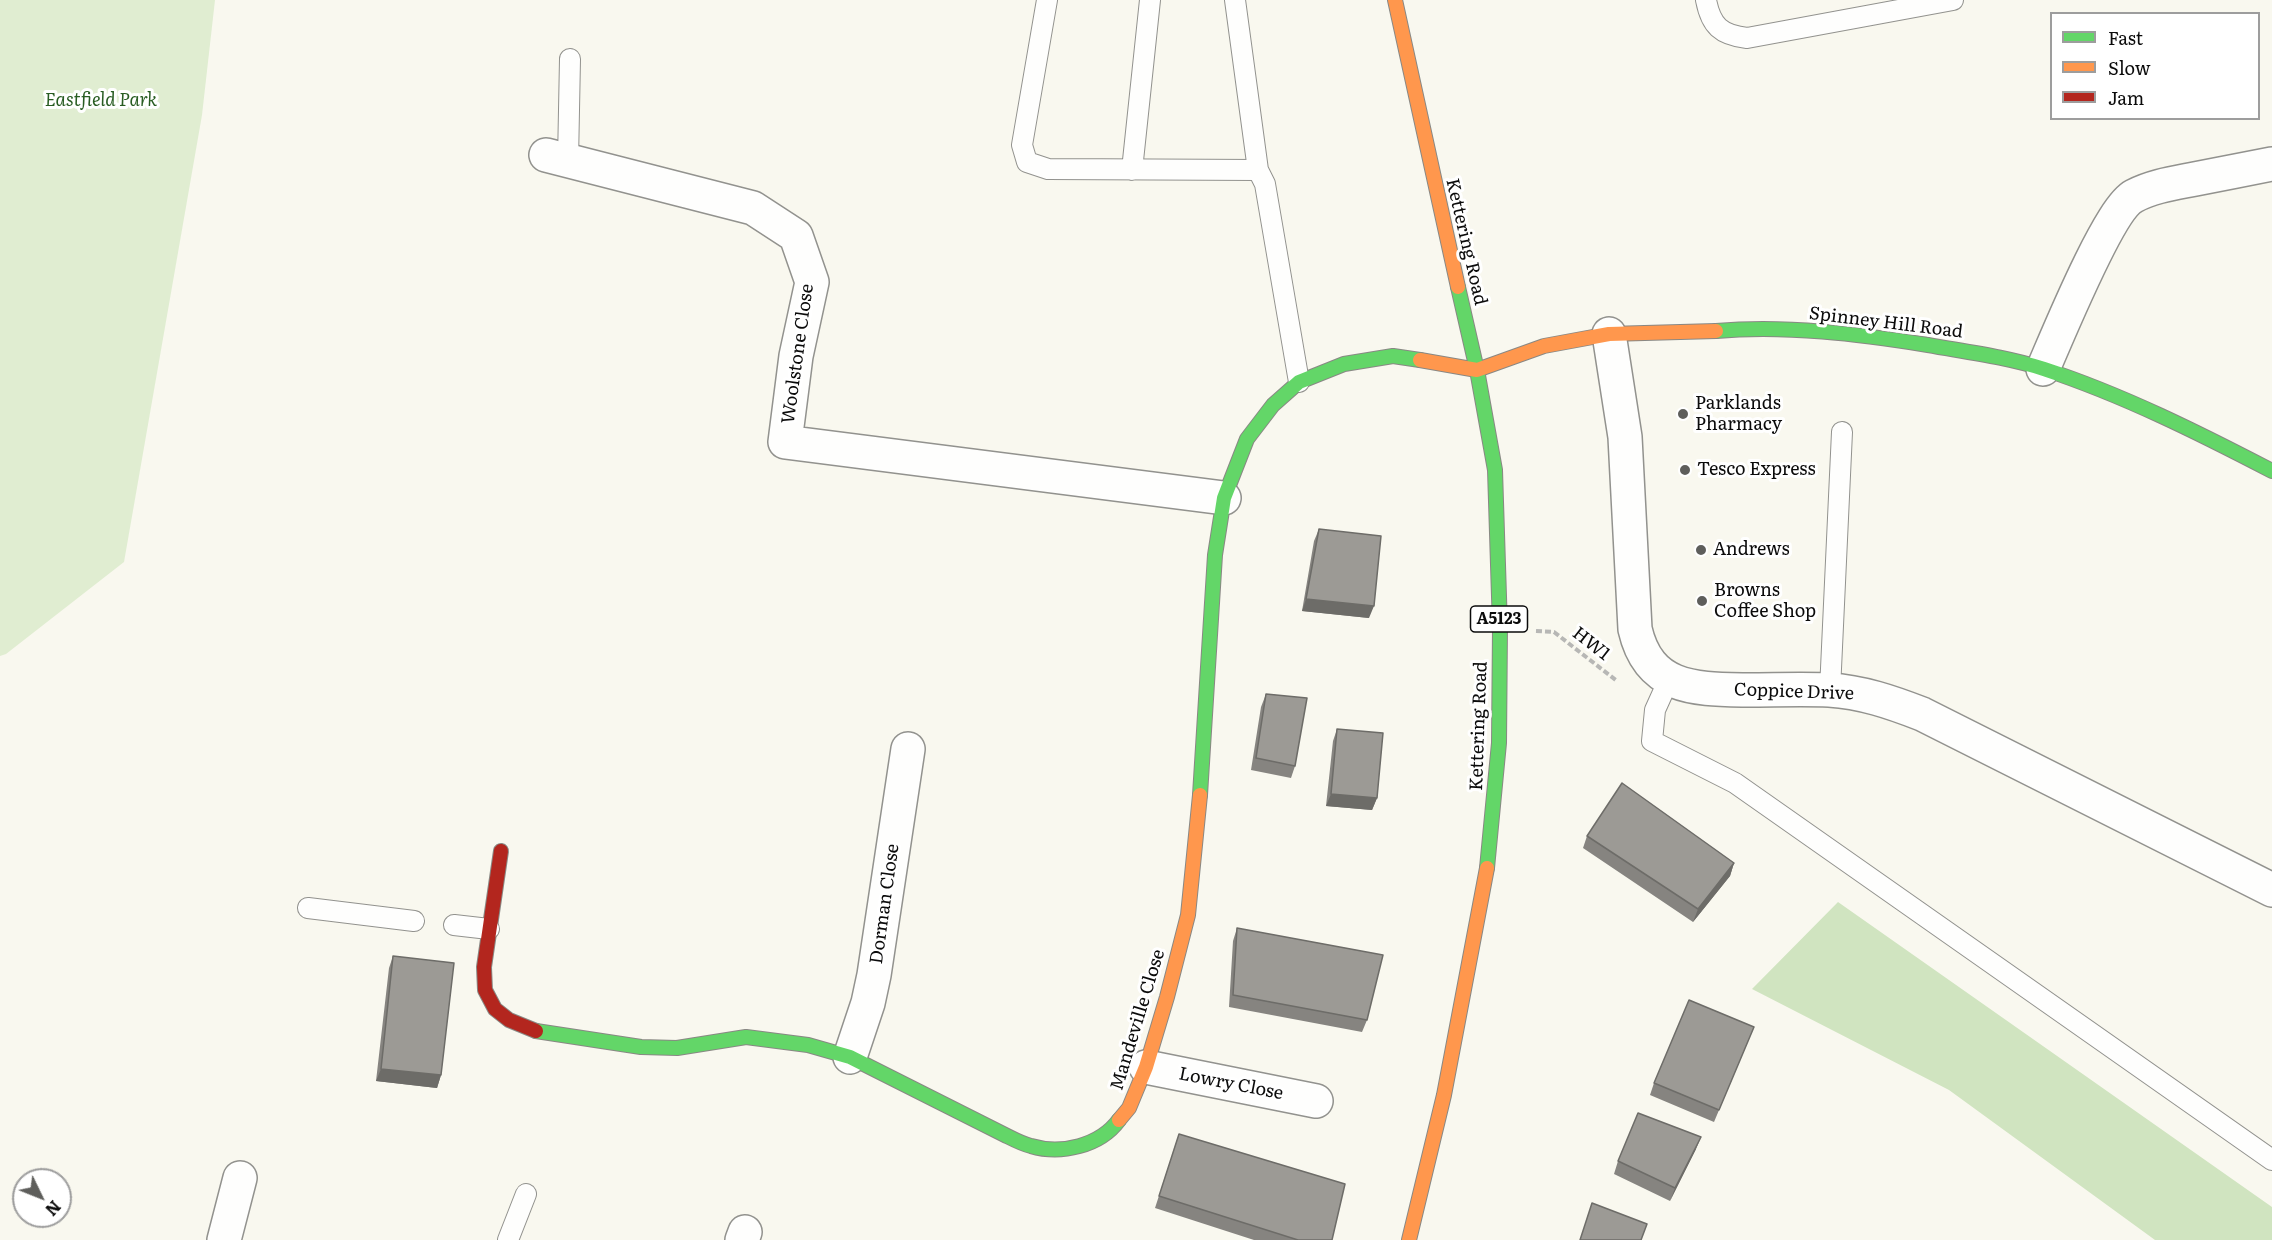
<!DOCTYPE html>
<html>
<head>
<meta charset="utf-8">
<style>
	body { margin:0 }
	#map { position:relative; width:2272px; height:1240px; overflow:hidden; background:#f9f8ef; font-family:Literata,serif }
	canvas { display:block }
	.legend { position:absolute; left:2050px; top:12px; width:210px; height:108px; box-sizing:border-box; background:#fff; border:2px solid #9d9d9d; margin:0; padding:8px 10px; list-style:none; font-size:18px; color:#0b0b0b }
	.legend li { display:flex; align-items:center; gap:12px; height:30px }
	.legend b { width:30px; border:2px solid #9d9d9d }
	.north { position:absolute; left:12px; top:1168px; width:60px; height:60px; box-sizing:border-box; background:#fff; border:2px solid #9d9d9d; border-radius:50%; rotate:133deg; font-size:16px; font-weight:700; line-height:24px; text-align:center; color:#0b0b0b }
	.north::after { content:''; display:block; margin:auto; width:21px; height:27px; background:#5e5e5b; clip-path:polygon(50% 0,100% 100%,50% 72%,0 100%) }
</style>
</head>
<body>
<div id="map">
<canvas width="2272" height="1240"></canvas>
<ul class="legend">
<li><b style="height:8px;background:#63d668"></b>Fast</li>
<li><b style="height:8px;background:#ff974d"></b>Slow</li>
<li><b style="height:8px;background:#b3261e"></b>Jam</li>
</ul>
<div class="north">N</div>
</div>
<script>
const ctx = document.querySelector('canvas').getContext('2d');
ctx.lineJoin = 'round';
function paint(path, color) { ctx.fillStyle = color; ctx.fill(path, 'evenodd'); }
function trace(path, color, width, dash) { ctx.strokeStyle = color; ctx.lineWidth = width; ctx.lineCap = dash ? 'butt' : 'round'; ctx.setLineDash(dash || []); ctx.stroke(path); }
function drawText(font, color, halo, rows, align = 'center') {
  ctx.font = font + ' Literata,serif'; ctx.lineWidth = 6; ctx.setLineDash([]); ctx.textBaseline = 'middle'; ctx.strokeStyle = halo; ctx.fillStyle = color; for (const [text, x, y, turn = 0] of rows) {
    ctx.save(); ctx.translate(x, y); ctx.rotate((+turn || 0) * Math.PI / 180); ctx.textAlign = isNaN(turn) ? turn : align; if (halo) ctx.strokeText(text, 0, 0); ctx.fillText(text, 0, 0); ctx.restore();
  }
}
paint(new Path2D(`
	M 0,0 L 215,0 L 202,115 L 124,562 L 6,654 L 0,656 Z`), '#e0edd1');
paint(new Path2D(`
	M 1838,902 L 2272,1207 L 2272,1240 L 2155,1240 L 1949,1090 L 1752,989 Z`), '#d0e4c0');
const lane = new Path2D(`
	M 1047,0 L 1022,145 L 1027,162 L 1048,169 L 1258,170
	M 1235,0 L 1258,170 L 1265,184 L 1299,382
	M 1706,0 C 1711,26 1721,35 1747,38 L 1953,0
	M 568,161 L 570,59
	M 1132,170 L 1150,0
	M 1669,679 L 1655,710 L 1652,741 L 1735,783 L 2272,1160
	M 1830,690 L 1842,432
	M 308,908 L 414,921
	M 454,925 L 489,929
	M 508,1240 L 526,1194`);
const street = new Path2D(`
	M 546,155 L 753,208 L 796,236 L 812,282 L 796,356 L 785,442 L 1224,498
	M 1609,334 L 1625,437 L 1635,629 C 1649,690 1695,689 1747,690 C 1774,690 1802,689 1829,690 C 1862,692 1891,702 1922,714 L 2272,890
	M 2043,369 C 2057,337 2109,209 2134,196 C 2153,186 2175,183 2195,179 C 2221,174 2246,169 2272,164
	M 850,1057 L 868,1003 L 874,975 L 908,749
	M 1146,1067 L 1316,1101
	M 224,1240 L 240,1178
	M 742,1240 L 745,1232`);
const fast = new Path2D(`
	M 1458,287 L 1477,370 L 1495,470 L 1500,628 L 1499,743 L 1487,868
	M 1716,331 C 1787,325 1858,334 1928,345 C 1967,352 2007,357 2044,369 C 2123,395 2199,433 2272,471
	M 1200,795 L 1215,555 L 1224,498 L 1247,439 L 1273,405 L 1299,382 L 1344,364 L 1393,356 L 1420,360
	M 536,1031 L 641,1047 L 677,1048 L 746,1037 L 808,1045 L 850,1057 L 1005,1135 C 1013,1139 1022,1144 1031,1146 C 1061,1155 1100,1146 1119,1120`);
const slow = new Path2D(`
	M 1395,0 L 1458,287
	M 1420,360 L 1477,370 L 1544,346 L 1609,334 L 1716,331
	M 1119,1120 L 1129,1108 L 1146,1067 L 1167,997 L 1188,915 L 1200,795
	M 1409,1240 L 1444,1095 L 1487,868`);
const jam = new Path2D(`
	M 501,851 L 484,967 L 485,990 L 495,1009 L 509,1020 L 536,1031`);
trace(lane, '#92928e', 22);
trace(street, '#92928e', 36);
trace(fast, '#898884', 16);
trace(slow, '#898884', 16);
trace(jam, '#898884', 16);
trace(new Path2D(`
	M 1536,631 L 1554,632 L 1617,681`), '#b7b7b5', 4, [6, 3]);
trace(lane, '#fefefd', 20);
trace(street, '#fefefd', 33);
trace(fast, '#63d668', 14);
trace(slow, '#ff974d', 14);
trace(jam, '#b3261e', 14);
paint(new Path2D(`
	M 1319,529 L 1369,618 L 1302,611 L 1314,541 Z
	M 1266,694 L 1295,766 L 1291,778 L 1251,770 L 1261,707 Z
	M 1337,729 L 1377,798 L 1372,810 L 1326,806 L 1333,741 Z
	M 1587,836 L 1734,863 L 1730,876 L 1693,922 L 1583,848 Z
	M 1237,928 L 1367,1020 L 1362,1032 L 1229,1007 L 1233,941 Z
	M 393,956 L 441,1075 L 437,1088 L 376,1081 L 389,968 Z
	M 1754,1027 L 1714,1122 L 1650,1095 L 1654,1083 Z
	M 1179,1134 L 1332,1240 L 1254,1240 L 1155,1208 Z
	M 1696,1149 L 1670,1201 L 1614,1174 L 1618,1161 Z`), '#868480');
paint(new Path2D(`
	M 1306,599 L 1374,606 L 1369,618 L 1302,611 Z
	M 1331,794 L 1377,798 L 1372,810 L 1326,806 Z
	M 1734,863 L 1730,876 L 1693,922 L 1698,909 Z
	M 381,1069 L 441,1075 L 437,1088 L 376,1081 Z
	M 1701,1137 L 1696,1149 L 1670,1201 L 1675,1188 Z`), '#6d6c68');
const building = new Path2D(`
	M 1319,529 L 1381,536 L 1374,606 L 1306,599 Z
	M 1266,694 L 1307,698 L 1295,766 L 1256,758 Z
	M 1337,729 L 1383,733 L 1377,798 L 1331,794 Z
	M 1622,783 L 1734,863 L 1698,909 L 1587,836 Z
	M 1237,928 L 1383,955 L 1367,1020 L 1233,995 Z
	M 393,956 L 454,963 L 441,1075 L 381,1069 Z
	M 1689,1000 L 1754,1027 L 1719,1110 L 1654,1083 Z
	M 1638,1113 L 1701,1137 L 1675,1188 L 1618,1161 Z
	M 1179,1134 L 1345,1184 L 1332,1240 L 1298,1240 L 1159,1196 Z
	M 1592,1203 L 1647,1224 L 1641,1240 L 1580,1240 Z`);
paint(building, '#9c9a95');
trace(building, '#6d6c68', 1.5);
for (const [x, y, r, color] of [
	[1683,414,6,"#5e5e5b"],
	[1685,470,6,"#5e5e5b"],
	[1701,550,6,"#5e5e5b"],
	[1702,601,6,"#5e5e5b"]
]) { const dot = new Path2D(); dot.arc(x, y, r, 0, 2 * Math.PI); ctx.fillStyle = color; ctx.fill(dot); trace(dot, '#fff', 2); }
for (const [x, y, w] of [
	[1499,619,57]
]) { const box = new Path2D(); box.roundRect(x - w / 2, y - 13, w, 26, 4.5); ctx.fillStyle = '#fff'; ctx.fill(box); trace(box, '#0b0b0b', 1.5); }
drawText('bold 16px', '#0b0b0b', null, [
	["A5123",1499,619]
]);
drawText('italic 18px', '#285c22', '#fff', [
	["Eastfield Park",101,101]
]);
drawText('18px', '#0b0b0b', '#fff', [
	["Kettering Road",1466,242,77],
	["Spinney Hill Road",1886,323,7],
	["Woolstone Close",798,354,-82],
	["HW1",1591,644,38],
	["Coppice Drive",1794,692,2],
	["Kettering Road",1479,726,-88],
	["Dorman Close",885,904,-82],
	["Mandeville Close",1138,1020,-73],
	["Lowry Close",1231,1084,11]
]);
drawText('18px', '#0b0b0b', '#fff', [
	["Parklands",1695,404],
	["Pharmacy",1695,425],
	["Tesco Express",1697,470],
	["Andrews",1713,550],
	["Browns",1714,591],
	["Coffee Shop",1714,612]
], 'left');
</script>
</body>
</html>
